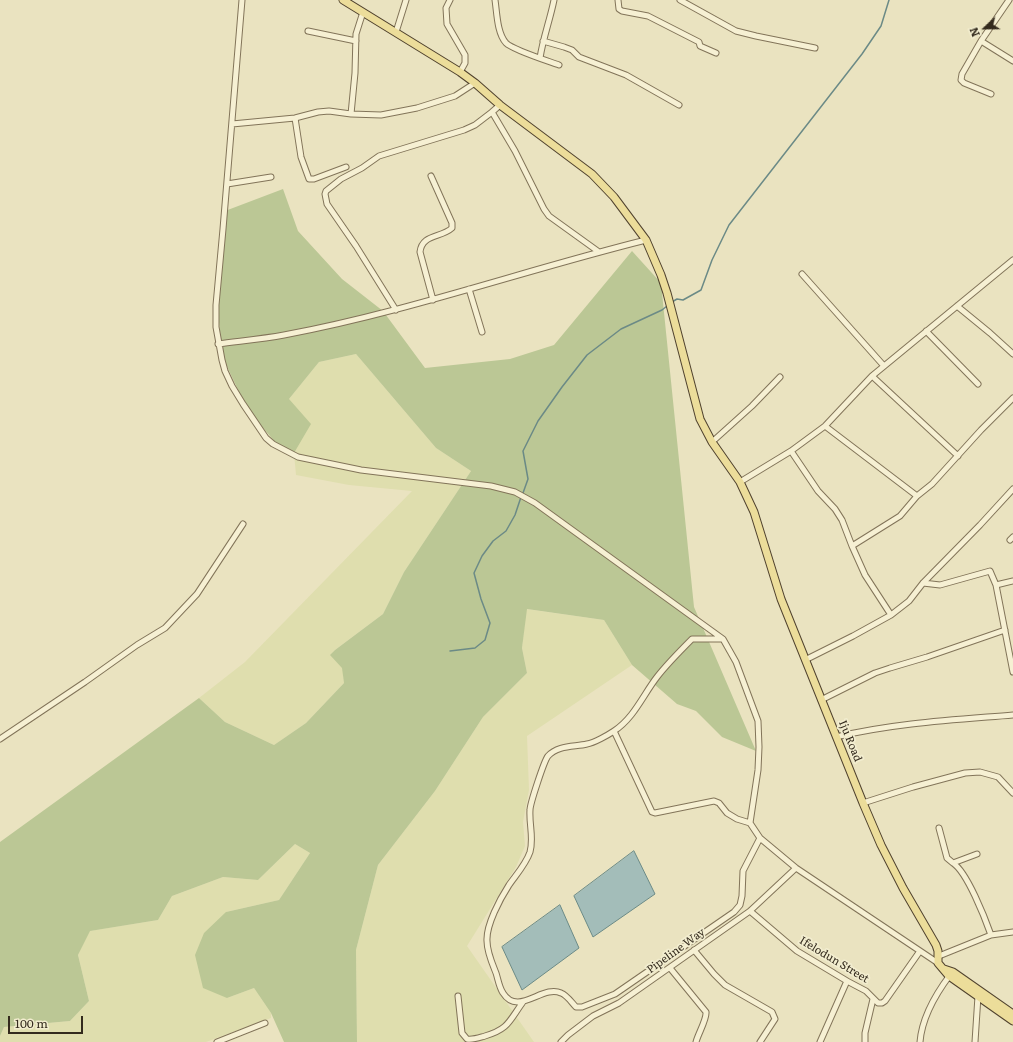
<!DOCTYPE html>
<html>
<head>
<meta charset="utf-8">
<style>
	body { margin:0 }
	#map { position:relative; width:1013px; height:1042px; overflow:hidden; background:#eae3c0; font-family:Literata,serif }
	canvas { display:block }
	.north { position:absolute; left:965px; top:8px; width:40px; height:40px; -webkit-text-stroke:3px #f2edcf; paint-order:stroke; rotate:248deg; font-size:11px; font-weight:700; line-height:16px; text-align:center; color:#332a1d }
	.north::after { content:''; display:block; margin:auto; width:14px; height:18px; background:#332a1d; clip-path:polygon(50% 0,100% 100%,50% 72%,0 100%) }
	.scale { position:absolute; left:8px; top:1016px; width:75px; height:18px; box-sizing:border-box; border:2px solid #332a1d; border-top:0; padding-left:5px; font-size:12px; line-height:14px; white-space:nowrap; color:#332a1d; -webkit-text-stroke:3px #f2edcf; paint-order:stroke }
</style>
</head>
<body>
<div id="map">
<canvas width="1013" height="1042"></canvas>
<div class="north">N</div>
<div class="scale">100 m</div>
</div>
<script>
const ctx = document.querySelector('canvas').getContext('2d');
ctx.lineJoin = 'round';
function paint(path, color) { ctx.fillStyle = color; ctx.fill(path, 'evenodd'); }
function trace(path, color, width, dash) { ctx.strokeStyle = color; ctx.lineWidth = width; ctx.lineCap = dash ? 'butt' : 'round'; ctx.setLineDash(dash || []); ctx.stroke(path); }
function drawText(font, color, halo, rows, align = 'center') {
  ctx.font = font + ' Literata,serif'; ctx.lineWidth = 3.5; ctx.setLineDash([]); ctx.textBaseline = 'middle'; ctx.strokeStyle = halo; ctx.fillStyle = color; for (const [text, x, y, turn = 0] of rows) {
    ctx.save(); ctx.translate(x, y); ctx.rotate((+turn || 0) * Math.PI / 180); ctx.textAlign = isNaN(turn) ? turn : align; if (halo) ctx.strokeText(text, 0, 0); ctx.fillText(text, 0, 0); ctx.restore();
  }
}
paint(new Path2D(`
	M 356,354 L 436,448 L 471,471 L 404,572 L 383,614 L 335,650 L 331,655 L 343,668 L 344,683 L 306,723 L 274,745 L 225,722 L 199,698 L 245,662 L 412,491 L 349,485 L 296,475 L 289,399 L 319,362 Z
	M 526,609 L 604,620 L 632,665 L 527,736 L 529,790 L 523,822 L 525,846 L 516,867 L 467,946 L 534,1042 L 357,1042 L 356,950 L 378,865 L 435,791 L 483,717 L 527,673 L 522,648 Z
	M 295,844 L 310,853 L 279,900 L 226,912 L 227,998 L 254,988 L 271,1013 L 271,1018 L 206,1042 L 0,1042 L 0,1036 L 4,1027 L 70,1021 L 89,1001 L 78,955 L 89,931 L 158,920 L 172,896 L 223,877 L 258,880 Z`), '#dfdeae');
paint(new Path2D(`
	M 283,189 L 298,231 L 342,279 L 383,311 L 425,368 L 510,359 L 554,345 L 632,251 L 661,283 L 694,607 L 756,751 L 722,737 L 696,711 L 677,704 L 632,665 L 604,620 L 527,609 L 522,648 L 527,673 L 483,717 L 435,791 L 378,865 L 356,950 L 357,1042 L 284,1042 L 271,1013 L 254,988 L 227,998 L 203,988 L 195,955 L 204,933 L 226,912 L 279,900 L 310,853 L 295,844 L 258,880 L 223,877 L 172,896 L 158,920 L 90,931 L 78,955 L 89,1001 L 70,1021 L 4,1027 L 0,1036 L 0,842 L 199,698 L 225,722 L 274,745 L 306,723 L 344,683 L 342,668 L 330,655 L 335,650 L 383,614 L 404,572 L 471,471 L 436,448 L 356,354 L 319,362 L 289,399 L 311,424 L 294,453 L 275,442 L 247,409 L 223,358 L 218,313 L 225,211 Z`), '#bbc795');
const water = new Path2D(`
	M 634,851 L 655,894 L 593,937 L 574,896 Z
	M 560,905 L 579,948 L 522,990 L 502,947 Z`);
paint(water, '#a3bdb9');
trace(water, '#6b8a86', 1);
trace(new Path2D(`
	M 672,302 L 677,299 L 683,300 L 701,290 L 712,260 L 729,225 L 862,54 L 881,26 L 889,0
	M 523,493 L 528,479 L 523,451 L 538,421 L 562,387 L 587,355 L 621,329 L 662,310 L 667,306
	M 450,651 L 475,648 L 485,640 L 490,623 L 481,599 L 474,573 L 482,556 L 493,541 L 506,531 L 515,515 L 521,497`), '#6b8a86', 1.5);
const minor = new Path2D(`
	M 242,0 L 223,229 L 216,305 L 216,327 L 222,360 L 225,371 L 232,386 L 243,404 L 266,438 L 273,444 L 298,457 L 361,470 L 491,486 L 515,492 L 535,503 L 723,639 L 736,662 L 758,721 L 759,747 L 758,770 L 750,823
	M 450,0 L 446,8 L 447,24 L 465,55 L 465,63 L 460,72
	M 495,0 C 497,13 497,33 506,43 C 513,50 548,61 559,65
	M 618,0 L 619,9 L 622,11 L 648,16 L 699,42 L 700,46 L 716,53
	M 680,0 L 736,31 L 756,36 L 815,48
	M 308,31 L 356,41
	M 396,32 L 406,0
	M 543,41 L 564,47 L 572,50 L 579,57 L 626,75 L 679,105
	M 981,41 L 1013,61
	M 540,58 C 543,38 550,20 554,0
	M 991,94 L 964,83 L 961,80 L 962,74 L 981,41 L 1009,0
	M 500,105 L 492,112 L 515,151 L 544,209 L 549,216 L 599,252
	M 351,114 L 355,73 L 356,34 L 363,12
	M 295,118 L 301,157 L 309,179 L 314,179 L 346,167
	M 232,124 L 295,118 L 318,112 L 329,111 L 351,114 L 381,115 L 417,108 L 455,96 L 475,83
	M 431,176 L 452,223 L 452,228 C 441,238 422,234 420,252 L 433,300
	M 227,184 L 271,177
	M 802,274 L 884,366
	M 469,289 L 482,332
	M 957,306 L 990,333 L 1013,354
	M 396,310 L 356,246 L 327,204 L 325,194 L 326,191 L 341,179 L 362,168 L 379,156 L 464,130 L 475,125 L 492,112
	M 926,331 L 978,384
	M 218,344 C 240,341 262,339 284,335 C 407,312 525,270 646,240
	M 872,376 L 958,456
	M 825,426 L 917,496
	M 712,442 L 752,406 L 780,377
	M 791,451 L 818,491 L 835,509 L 842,520 L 852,546 L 865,575 L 891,615
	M 740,482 L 791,451 L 825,426 L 872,376 L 1013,260
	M 1010,540 L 1013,537
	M 852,546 L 900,516 L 917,496 L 932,484 L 981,430 L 1013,398
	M 923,583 L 940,585 L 990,571 L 996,585 L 1013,672
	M 996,585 L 1013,581
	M 722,639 L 692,639 C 680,651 667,664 657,677 C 643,695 634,718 614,731 C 608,735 594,743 587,744 C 574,747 558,745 548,756 C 544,761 530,804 530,810 C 529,825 534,838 530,852 C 526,864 516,875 509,885 C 500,899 486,925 487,941 C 487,952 492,963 496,973 C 498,979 499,987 503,993 C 518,1017 543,984 561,993 C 567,995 572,1003 576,1007 L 582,1007 L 615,994 L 734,912 L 740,905 L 742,896 L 743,871 L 760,838
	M 805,660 L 853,636 L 891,615 L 909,601 L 923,583 L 980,525 L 1013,489
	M 821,700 L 875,673 L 890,668 L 927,657 L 1005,630
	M 614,731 L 652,812 L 655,813 L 714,801 L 719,803 L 727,813 L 737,819 L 750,823 L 760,838 L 796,868 L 938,963
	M 836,737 C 895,723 953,720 1013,715
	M 0,739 L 85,682 L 137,645 L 165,628 L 197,594 L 243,524
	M 863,803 L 913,787 L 965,773 L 980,772 L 998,777 L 1013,793
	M 939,828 L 947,858 L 953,863
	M 977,854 L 953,863 C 967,872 985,918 991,935
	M 750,911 L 797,951 L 847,981 L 866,991 L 878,1003 L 882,1003 L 885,1001 L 920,951
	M 694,950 L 714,974 L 725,985 L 772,1012 L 775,1019 L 760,1042
	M 939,956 L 991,935 L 1013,932
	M 670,968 L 706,1012 C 707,1019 698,1034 696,1042
	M 458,996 L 462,1033 L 467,1039 C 473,1040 478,1038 485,1036 C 509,1029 509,1021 523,1002
	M 217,1042 L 265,1023
	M 561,1042 L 568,1035 L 593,1016 L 619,1003 L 750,911 L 796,868
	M 820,1042 L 847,981
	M 865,1042 L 865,1033 L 873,999
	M 920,1042 C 922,1017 935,995 950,975
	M 975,1042 L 978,996`);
const major = new Path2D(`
	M 343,0 L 460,72 L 475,83 L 500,105 L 592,174 L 614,197 L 646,240 L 661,275 L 667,293 L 700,419 L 712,442 L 740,482 L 754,512 L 781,599 L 863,803 L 881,845 L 903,888 L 936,945 L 938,951 L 938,963 L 949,976 L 1013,1021
	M 944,969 L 953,972 L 1013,1014`);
trace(minor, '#827459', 7);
trace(major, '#50422e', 9);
trace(minor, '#f6f0d3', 5);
trace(major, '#ecdd9a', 7);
drawText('11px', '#332a1d', '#f2edcf', [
	["Iju Road",850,741,68],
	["Pipeline Way",676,951,-36],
	["Ifelodun Street",834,960,31]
]);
</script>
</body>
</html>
